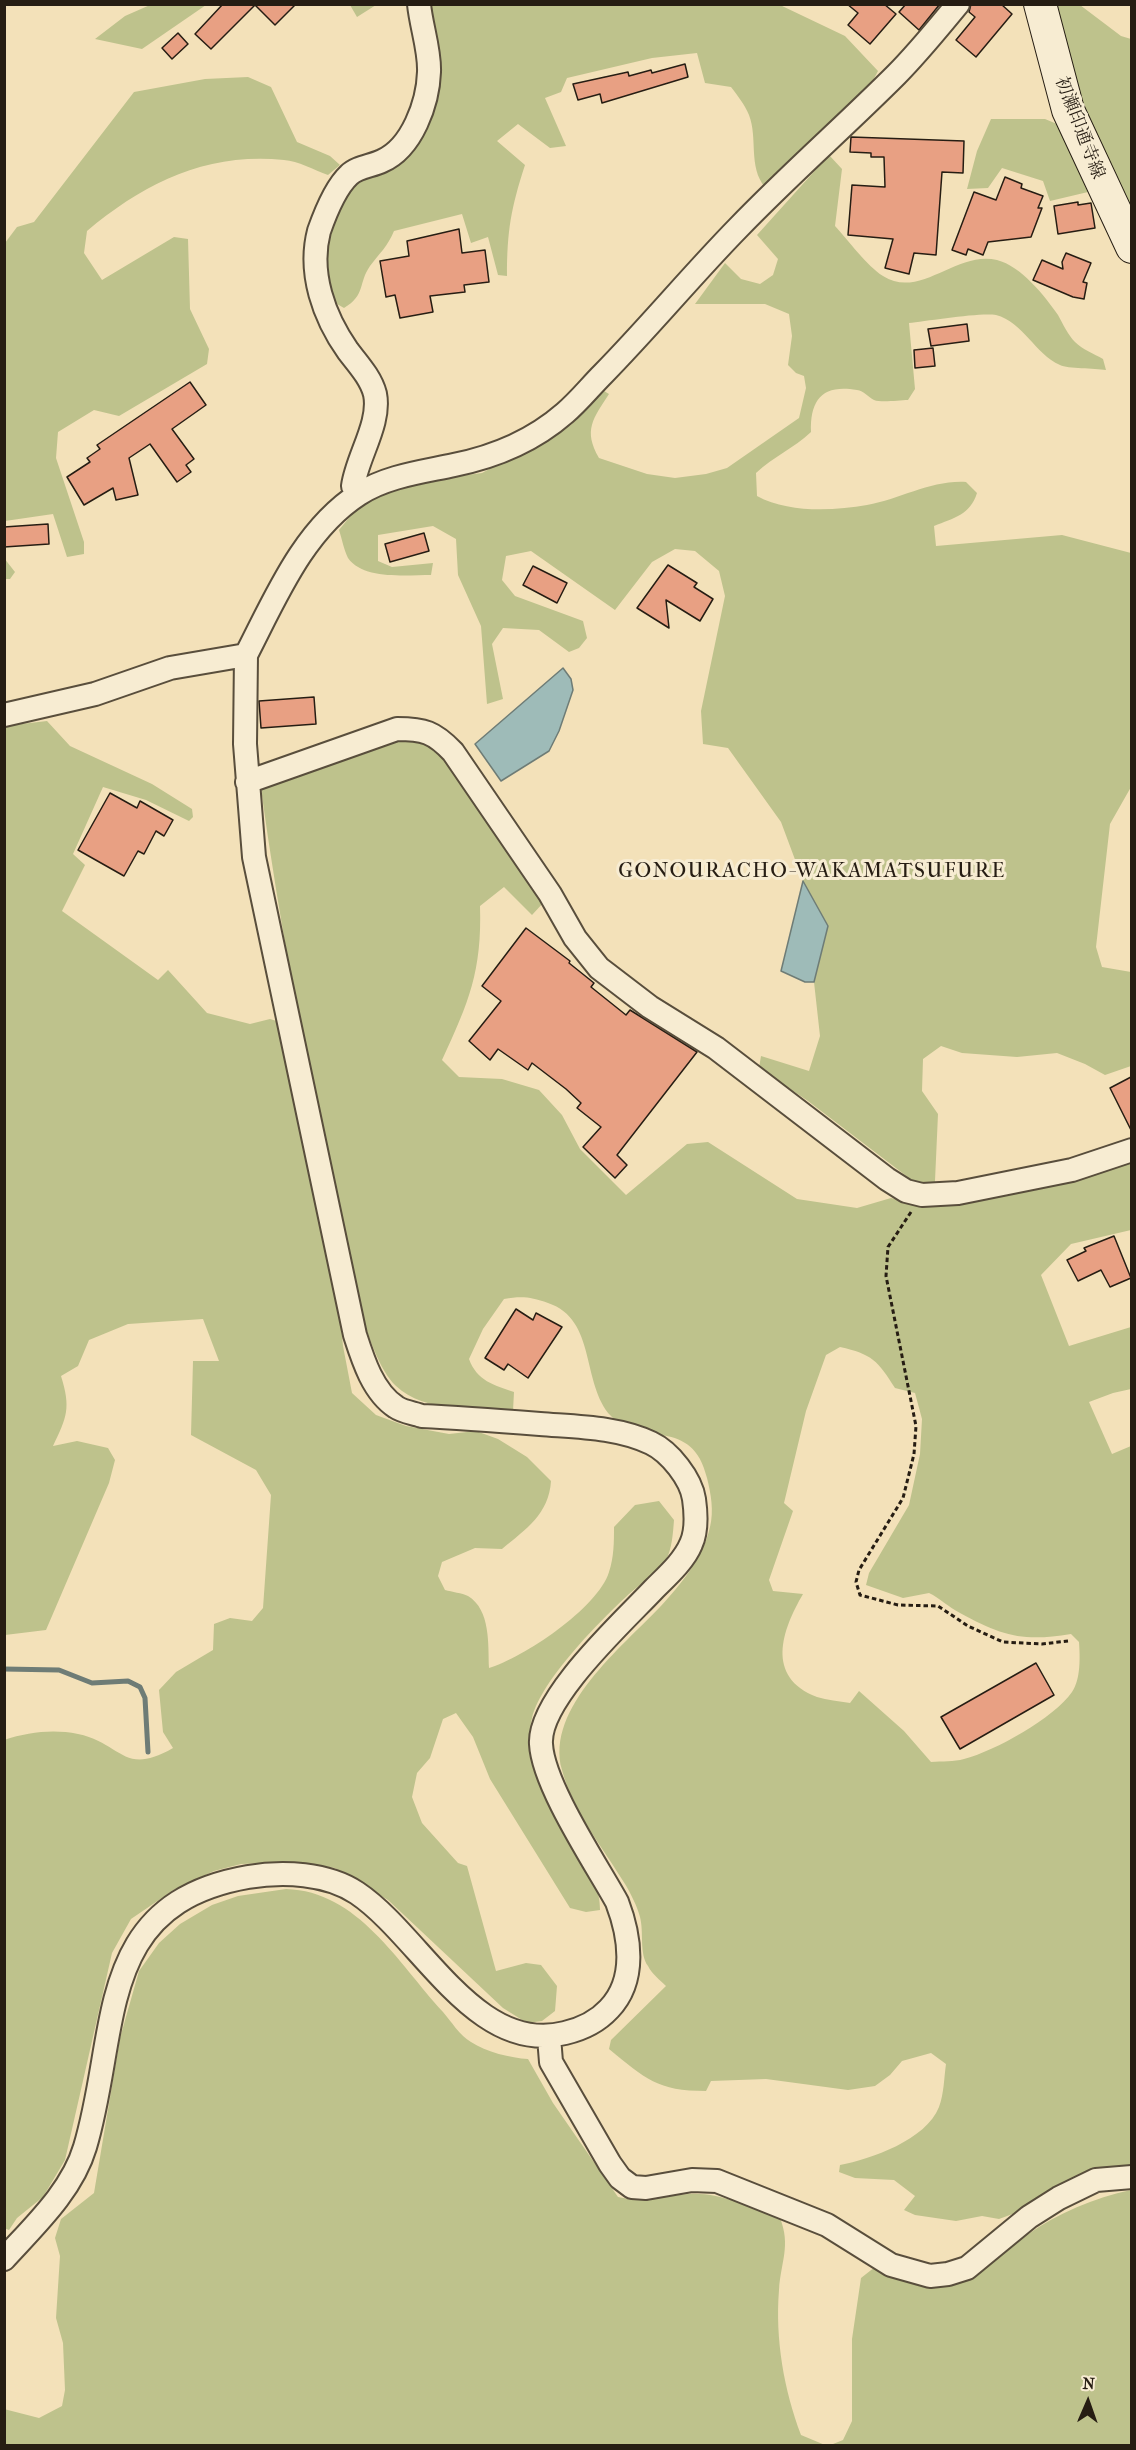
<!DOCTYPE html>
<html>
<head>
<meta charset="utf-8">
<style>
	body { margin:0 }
	#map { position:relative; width:1136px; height:2450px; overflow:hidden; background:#f3e1b9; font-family:"IM FELL French Canon",serif }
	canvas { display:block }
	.frame { position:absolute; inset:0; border:6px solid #261d13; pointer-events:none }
	.north { position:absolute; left:1058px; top:2372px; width:60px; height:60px; -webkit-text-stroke:4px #f7ecd2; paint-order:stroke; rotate:2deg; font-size:16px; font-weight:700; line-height:24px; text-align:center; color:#261d13 }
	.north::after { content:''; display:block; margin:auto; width:21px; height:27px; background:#261d13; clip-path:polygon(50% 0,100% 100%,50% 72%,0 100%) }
</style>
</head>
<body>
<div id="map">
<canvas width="1136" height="2450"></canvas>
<div class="frame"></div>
<div class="north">N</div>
</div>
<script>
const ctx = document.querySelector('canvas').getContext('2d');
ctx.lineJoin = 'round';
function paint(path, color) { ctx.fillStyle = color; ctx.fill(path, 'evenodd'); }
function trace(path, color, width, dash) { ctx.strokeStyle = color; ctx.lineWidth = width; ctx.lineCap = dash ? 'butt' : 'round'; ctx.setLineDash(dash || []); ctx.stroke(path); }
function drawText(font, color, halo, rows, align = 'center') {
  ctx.font = font + ' "IM FELL French Canon","Noto Serif JP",serif'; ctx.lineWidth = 6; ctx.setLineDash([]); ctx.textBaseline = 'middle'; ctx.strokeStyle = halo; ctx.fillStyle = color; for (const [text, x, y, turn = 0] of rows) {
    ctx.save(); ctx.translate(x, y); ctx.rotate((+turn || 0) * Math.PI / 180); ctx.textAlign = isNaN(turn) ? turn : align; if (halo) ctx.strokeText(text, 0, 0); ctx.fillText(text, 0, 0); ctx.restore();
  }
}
paint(new Path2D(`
	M 150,5 L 206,5 L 142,49 L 95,39 L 125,16 Z
	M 350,5 L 376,5 L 357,17 Z
	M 429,5 L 780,5 L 845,36 L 878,71 L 868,90 L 765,187 C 748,167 758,138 749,115 C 745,105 737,95 731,87 L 705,83 L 697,53 L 652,58 L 567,78 L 561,92 L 545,98 L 566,146 L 550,148 L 518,124 L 497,141 L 525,165 C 511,208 507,231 507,276 L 498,275 L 488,237 L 471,243 L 462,214 L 394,231 C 388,246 379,254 370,266 C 358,283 366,295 344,308 L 330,300 L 324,274 L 331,225 L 354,181 L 421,128 Z
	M 1053,5 L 1080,5 L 1121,36 L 1131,39 L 1131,226 L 1081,121 Z
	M 248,77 L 271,87 L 297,142 L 330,156 L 340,165 L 328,175 C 314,170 298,161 284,160 C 207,152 144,183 87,231 L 84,253 L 102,280 L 174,237 L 188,239 L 190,309 L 209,349 L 207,364 L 119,416 L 94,410 L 58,432 L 56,458 L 84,542 L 84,554 L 67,557 L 53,514 L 5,521 L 5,243 L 17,227 L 34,222 L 134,92 L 205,79 Z
	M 991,119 L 1045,119 L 1057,124 L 1088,192 L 1050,201 L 1043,181 L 1002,168 L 988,188 L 967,189 L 977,151 Z
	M 829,155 L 842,169 L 835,226 C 848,240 867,266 883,276 C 920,300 957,250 997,260 C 1021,266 1045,296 1058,315 C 1063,324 1068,335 1075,342 C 1082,349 1094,354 1103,359 L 1106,370 C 1094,368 1068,369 1060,365 C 1035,354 1023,322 996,315 C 982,312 926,321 909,323 L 915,389 L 908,400 C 899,400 882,403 874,400 C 868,397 864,391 857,390 C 823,384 810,399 811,432 C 794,448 773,457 756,473 L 757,496 C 788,513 833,511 867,505 C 901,499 931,480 966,482 L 977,493 C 970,515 954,518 934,526 L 936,546 L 1062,535 L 1131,553 L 1131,787 L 1110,824 L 1096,947 L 1102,967 L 1131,972 L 1131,1066 L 1105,1075 L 1085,1064 L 1057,1053 L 1017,1057 L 962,1053 L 941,1046 L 923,1059 L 922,1091 L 938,1114 L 934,1203 L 1131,1162 L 1131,1230 L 1071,1244 L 1041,1275 L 1069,1346 L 1131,1327 L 1131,1389 L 1113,1393 L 1089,1402 L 1112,1454 L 1131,1446 L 1131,2170 L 1100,2173 L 1053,2188 L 1018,2212 L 999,2219 L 982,2216 L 956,2221 L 915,2215 L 904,2210 L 915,2196 L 894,2180 L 855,2178 L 839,2172 L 840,2165 C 871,2159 926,2140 939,2107 C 944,2094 944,2078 946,2064 L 931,2053 L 902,2061 L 890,2075 L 875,2086 L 848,2090 L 766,2079 L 711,2081 L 706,2091 C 657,2091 646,2079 609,2049 L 611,2040 L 666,1986 C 660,1980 652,1974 648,1966 C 639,1954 644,1932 640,1917 C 637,1906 631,1894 625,1884 C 603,1848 573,1811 562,1770 C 545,1708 622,1647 660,1607 C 681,1584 703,1558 710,1527 C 714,1511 711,1494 707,1478 C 693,1416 640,1447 611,1416 C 581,1384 597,1319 548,1303 C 531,1297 522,1296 504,1299 L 483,1329 L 469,1359 C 477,1381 494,1385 514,1392 L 513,1411 C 476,1409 425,1413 396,1386 C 363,1354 345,1242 334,1194 C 305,1059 280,926 261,789 L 394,740 L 429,741 L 467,788 L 544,902 L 532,915 L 504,887 L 480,906 C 482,971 469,1002 442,1060 L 459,1077 L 502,1079 L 539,1090 L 562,1115 L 580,1149 L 626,1195 L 687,1144 L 708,1142 L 797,1199 L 857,1208 L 891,1198 L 903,1201 L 909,1178 L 808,1101 L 759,1068 L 761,1056 L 809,1071 L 820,1036 L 814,982 L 828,926 L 803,881 L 781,822 L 728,748 L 703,744 L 701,711 L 725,596 L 719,571 L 695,551 L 675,549 L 652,562 L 615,610 L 531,551 L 506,556 L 502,580 L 515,596 L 583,621 L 587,638 L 579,648 L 569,652 L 539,630 L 503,628 L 492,644 L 503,699 L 487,704 L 481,626 L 458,575 L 456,539 L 433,526 L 378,535 L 378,561 L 392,567 L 433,563 L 431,575 C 407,575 363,580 348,558 C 344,550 342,539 339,530 L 357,508 L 389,491 L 423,481 L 482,473 L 571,425 L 604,391 L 609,394 C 593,419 583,430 599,458 L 647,474 L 675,478 L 706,474 L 727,468 L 799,418 L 806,388 L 804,376 L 796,373 L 788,365 L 792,336 L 789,314 L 765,304 L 695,304 L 725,263 L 741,279 L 760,284 L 773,275 L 778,259 L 757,235 ZM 840,1347 C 872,1354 878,1361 895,1388 L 915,1393 L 922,1419 L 920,1454 L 909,1505 L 869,1573 L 866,1585 L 903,1598 L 929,1593 C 940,1598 948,1607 960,1613 C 1002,1636 1023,1642 1071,1634 L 1079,1642 C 1080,1656 1081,1679 1072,1692 C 1054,1718 995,1751 964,1759 C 954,1762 942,1761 931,1762 L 904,1731 L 859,1691 L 850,1703 C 839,1701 827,1700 817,1697 C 765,1677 782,1630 803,1594 L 773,1591 L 769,1580 L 793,1511 L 784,1503 L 806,1411 L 826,1355 Z
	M 4,558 L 15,572 L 10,579 L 5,579 Z
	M 47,721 L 70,746 L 152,784 L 192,809 L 193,817 L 189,821 L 146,800 L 103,787 L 73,854 L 85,865 L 62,911 L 158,980 L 168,970 L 207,1013 L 250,1024 L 270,1019 L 280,1022 L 337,1287 L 343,1346 L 352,1393 L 376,1415 L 406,1426 L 449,1434 L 476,1431 L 498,1439 L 527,1457 L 551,1481 C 549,1514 526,1529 502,1549 L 475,1548 L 442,1562 L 438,1576 L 445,1590 C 452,1592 462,1593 468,1596 C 491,1610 488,1645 489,1668 C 523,1658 598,1608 609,1572 C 614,1557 614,1542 614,1527 L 635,1505 L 659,1501 L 674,1520 C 673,1533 672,1549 666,1560 C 658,1573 640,1584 629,1594 C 599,1622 542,1679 532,1718 C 520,1767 561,1828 584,1869 C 594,1886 600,1889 600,1910 L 586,1912 L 570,1908 L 490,1779 L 473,1737 L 456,1713 L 443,1719 L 430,1758 L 417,1773 L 412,1797 L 422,1823 L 458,1863 L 467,1866 L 496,1971 L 526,1963 L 541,1965 L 557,1986 L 555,2011 L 542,2021 L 527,2023 L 503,2008 L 388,1900 L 335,1868 L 293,1862 L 241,1864 L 214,1871 L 175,1889 L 131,1919 L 112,1953 L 65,2160 L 43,2197 L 17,2218 L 9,2230 L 4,2228 L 4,1740 C 29,1732 53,1729 78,1734 C 122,1743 123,1777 173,1748 L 163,1732 L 159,1690 L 176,1672 L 213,1650 L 214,1624 L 230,1618 L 252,1621 L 263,1608 L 271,1495 L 256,1470 L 191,1435 L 193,1361 L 219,1361 L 203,1319 L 128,1324 L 89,1340 L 78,1366 L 61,1376 C 71,1408 67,1417 53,1446 L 77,1441 L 108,1448 L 115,1460 L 109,1483 L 46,1630 L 5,1635 L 4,726 Z
	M 286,1889 C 358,1891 398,1963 443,2012 C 451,2021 460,2036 471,2042 C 486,2052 511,2058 528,2059 L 553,2103 L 618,2197 C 644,2203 663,2196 688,2194 C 719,2192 751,2207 780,2218 C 791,2246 781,2261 779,2290 C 775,2339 784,2390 801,2435 L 825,2445 L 5,2446 L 4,2409 L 39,2418 L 62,2406 L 65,2390 L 63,2343 L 56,2318 L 60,2256 L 55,2238 L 61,2219 L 94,2193 L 120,2038 L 139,1971 L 159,1943 L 180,1924 L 212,1905 L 238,1896 Z
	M 1131,2190 L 1131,2445 L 828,2446 L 843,2440 L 852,2421 L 852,2339 L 861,2278 L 875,2267 C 898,2277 923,2290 950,2284 C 979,2278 1003,2252 1027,2235 C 1058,2213 1094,2198 1131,2190 Z`), '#bec28c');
const water = new Path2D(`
	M 563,668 L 571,679 L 573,690 L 559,731 L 549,751 L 501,781 L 475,744 Z
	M 803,881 L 828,926 L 814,982 L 805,982 L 781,971 Z`);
paint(water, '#9ebbb8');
trace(water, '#6e7c76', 1.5);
trace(new Path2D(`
	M 4,1669 L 59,1670 L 92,1683 L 128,1681 L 140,1687 L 145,1698 L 148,1752`), '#6e7c76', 5);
const building = new Path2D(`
	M 223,4 L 296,4 L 275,25 L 255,5 L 211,49 L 195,34 Z
	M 847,4 L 884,4 L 896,14 L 870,44 L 848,25 L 858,13 Z
	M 906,4 L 940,4 L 919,30 L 899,12 Z
	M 971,4 L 1001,4 L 1012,14 L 976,57 L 956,40 L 975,17 L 969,12 Z
	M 178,33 L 188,44 L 172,59 L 162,48 Z
	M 685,64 L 688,77 L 602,103 L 600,94 L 578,100 L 573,84 L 628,72 L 629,76 L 651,70 L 652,73 Z
	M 851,137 L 964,141 L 963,173 L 942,172 L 936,255 L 914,253 L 909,274 L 885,268 L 893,239 L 848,235 L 852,185 L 885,187 L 884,157 L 871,157 L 871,153 L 850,152 Z
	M 1005,177 L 1022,184 L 1021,188 L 1043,196 L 1038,208 L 1042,208 L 1031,237 L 988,242 L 983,255 L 968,249 L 966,255 L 952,250 L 974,192 L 996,200 Z
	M 1078,202 L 1078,205 L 1091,203 L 1095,228 L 1058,234 L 1054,206 Z
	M 459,229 L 462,253 L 485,250 L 489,282 L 464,285 L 465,292 L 430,296 L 433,312 L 400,318 L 395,295 L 386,297 L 380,261 L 409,256 L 407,241 Z
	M 1066,253 L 1091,263 L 1083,282 L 1087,283 L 1084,299 L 1073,297 L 1033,280 L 1042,260 L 1063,269 L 1062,262 Z
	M 967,324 L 969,341 L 931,346 L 928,329 Z
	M 933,348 L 935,366 L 915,368 L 914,350 Z
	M 190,382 L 206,405 L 172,429 L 194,459 L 186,465 L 191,472 L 177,482 L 150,444 L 129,458 L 138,495 L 116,500 L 113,488 L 84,505 L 67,477 L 90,462 L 87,458 L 100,449 L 97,445 Z
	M 48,524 L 49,544 L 4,547 L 4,527 Z
	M 424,533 L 429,551 L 390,562 L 385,544 Z
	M 668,565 L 697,583 L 694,587 L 713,599 L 700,621 L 666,600 L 669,628 L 637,608 Z
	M 533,566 L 567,583 L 557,603 L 523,585 Z
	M 314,697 L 316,724 L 261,728 L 259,701 Z
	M 110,793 L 137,808 L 140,801 L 173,820 L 164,836 L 156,831 L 144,854 L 138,851 L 124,876 L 78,850 Z
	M 526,928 L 570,961 L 569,963 L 594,983 L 591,987 L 626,1015 L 630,1010 L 697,1052 L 617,1155 L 627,1165 L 615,1178 L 583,1147 L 601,1127 L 577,1108 L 581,1103 L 566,1089 L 532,1063 L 528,1070 L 498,1049 L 490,1060 L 469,1041 L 501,1001 L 482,986 Z
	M 1131,1077 L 1131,1130 L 1110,1088 Z
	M 1114,1236 L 1131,1278 L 1110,1287 L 1101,1270 L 1078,1281 L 1067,1260 L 1086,1251 L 1084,1248 Z
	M 516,1309 L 533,1320 L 536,1313 L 562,1327 L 528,1378 L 508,1364 L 504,1370 L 485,1358 Z
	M 1036,1663 L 1054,1695 L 960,1749 L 941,1717 Z`);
paint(building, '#e8a083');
trace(building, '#261d13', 1.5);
const minor = new Path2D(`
	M 359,494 L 353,486 C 357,457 381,423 375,394 C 371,378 358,364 348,351 C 324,317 308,273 319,231 C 325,214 335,188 349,175 C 357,167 372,166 382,161 C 412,148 428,103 429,72 C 430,50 421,26 419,4
	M 4,715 L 95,694 L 170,668 L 246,655 C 275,599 303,530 359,494 C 387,476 422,472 454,465 C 494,457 534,440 565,413 C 579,401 590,387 603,374 C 650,326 692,275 738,228 C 789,175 844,127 896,75 C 918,53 938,28 958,4
	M 247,782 L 397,729 C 424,729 434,732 453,752 L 550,894 L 575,938 L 599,968 L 650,1007 L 716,1048 L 887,1179 L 906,1191 L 922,1195 L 958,1193 L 1072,1170 L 1132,1150
	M 549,2037 L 551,2062 L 610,2164 L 620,2178 L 632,2187 L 646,2188 L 692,2180 L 717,2181 L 827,2225 L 891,2265 L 930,2276 L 948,2274 L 967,2268 L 1029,2217 L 1059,2198 L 1096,2180 L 1132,2177
	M 4,2259 C 34,2226 72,2191 85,2147 C 120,2031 93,1904 248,1877 C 283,1871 327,1873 357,1893 C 421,1936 476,2056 565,2033 C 582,2029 597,2022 609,2009 C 637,1980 630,1936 617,1902 C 596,1864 543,1785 541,1744 C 538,1699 624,1621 654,1589 C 667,1576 684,1561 691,1544 C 697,1531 696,1513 694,1499 C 691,1479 670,1452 651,1443 C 617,1427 578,1427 540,1424 C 501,1421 462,1418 422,1416 C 414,1413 403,1412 396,1407 C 373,1392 363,1360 355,1335 L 254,857 L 245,744 L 246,655`);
const secondary = new Path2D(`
	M 1040,4 L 1068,110 L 1132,247`);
trace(minor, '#594e3c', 26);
trace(secondary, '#261d13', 34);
trace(new Path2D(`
	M 911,1212 L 888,1247 L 886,1276 L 916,1426 L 914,1454 L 903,1498 L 859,1570 L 856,1582 L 860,1595 L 898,1605 L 938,1606 L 968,1626 L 1003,1642 L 1042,1644 L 1068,1641`), '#261d13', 3, [4.5, 3]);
trace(minor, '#f7ecd2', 22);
trace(secondary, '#f7ecd2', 32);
drawText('18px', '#261d13', '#f7ecd2', [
	["初瀬印通寺線",1079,128,69]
]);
ctx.letterSpacing = '1.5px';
drawText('21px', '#261d13', '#f7ecd2', [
	["GONOURACHO-WAKAMATSUFURE",812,872]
]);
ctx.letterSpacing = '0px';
</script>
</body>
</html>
